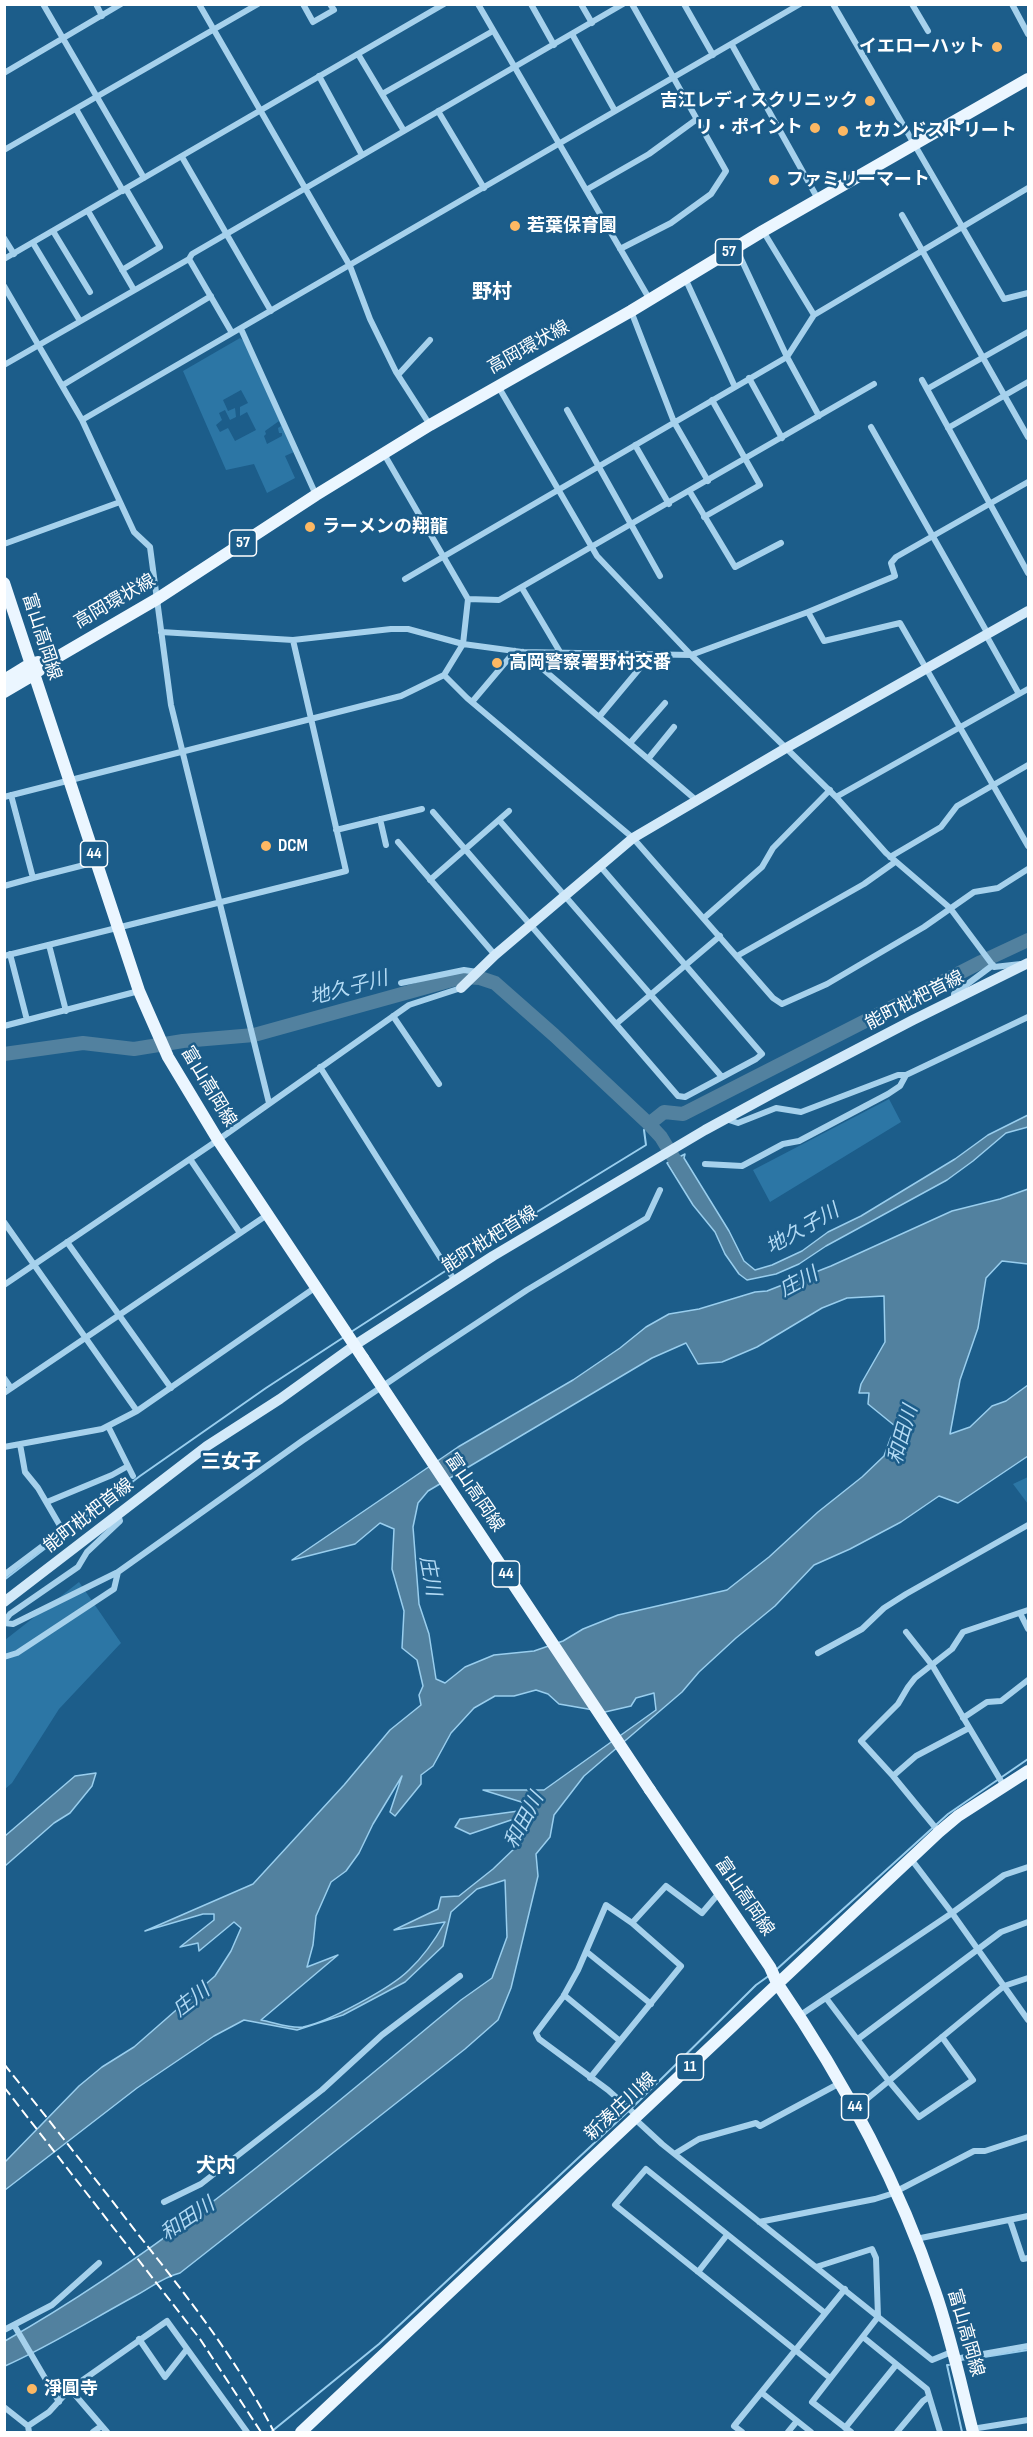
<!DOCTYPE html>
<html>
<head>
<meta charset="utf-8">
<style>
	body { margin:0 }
	#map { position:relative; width:1033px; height:2437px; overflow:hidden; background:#1c5d8a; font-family:"Sofia Sans Condensed",sans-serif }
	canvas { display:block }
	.frame { position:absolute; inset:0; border:6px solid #fff; pointer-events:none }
</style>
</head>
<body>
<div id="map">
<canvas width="1033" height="2437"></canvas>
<div class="frame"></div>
</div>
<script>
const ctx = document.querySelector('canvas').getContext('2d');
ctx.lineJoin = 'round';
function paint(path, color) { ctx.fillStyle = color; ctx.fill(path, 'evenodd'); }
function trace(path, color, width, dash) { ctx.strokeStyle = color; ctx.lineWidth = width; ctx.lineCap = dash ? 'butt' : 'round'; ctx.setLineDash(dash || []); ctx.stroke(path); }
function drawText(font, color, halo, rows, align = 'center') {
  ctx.font = font + ' "Sofia Sans Condensed","Noto Sans JP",sans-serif'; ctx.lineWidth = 5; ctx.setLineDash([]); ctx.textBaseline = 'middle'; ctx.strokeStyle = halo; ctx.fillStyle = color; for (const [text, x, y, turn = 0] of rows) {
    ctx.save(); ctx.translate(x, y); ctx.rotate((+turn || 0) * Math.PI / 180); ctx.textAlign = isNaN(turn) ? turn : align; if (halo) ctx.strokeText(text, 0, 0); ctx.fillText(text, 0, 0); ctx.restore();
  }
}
paint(new Path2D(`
	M 240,338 L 244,341 L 294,452 L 285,456 L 295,478 L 267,493 L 254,464 L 226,470 L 183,371 ZM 241,390 L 248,403 L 240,407 L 240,416 L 247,412 L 256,430 L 235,441 L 228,428 L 220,432 L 216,425 L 222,420 L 219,413 L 225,410 L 230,420 L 236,417 L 235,408 L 228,411 L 223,400 ZM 279,421 L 281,426 L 278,428 L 279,433 L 282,433 L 282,436 L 267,444 L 264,436 L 266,434 L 265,431 Z
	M 889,1099 L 901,1122 L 770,1202 L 753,1170 Z
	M 1028,1477 L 1028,1504 L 1013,1484 Z
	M 79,1582 L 121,1643 L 59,1709 L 12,1783 L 5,1789 L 5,1640 Z`), '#2c76a5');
const water = new Path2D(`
	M 1028,1115 L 1028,1127 L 1006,1133 L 973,1161 L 947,1180 L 826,1246 L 799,1264 L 776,1274 L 747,1280 L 739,1274 L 725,1254 L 715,1232 L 693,1205 L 667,1163 L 685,1154 L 684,1158 L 729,1231 L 744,1261 L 755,1270 L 772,1265 L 802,1251 L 828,1232 L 861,1216 L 955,1159 L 988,1135 Z
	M 1028,1189 L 1028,1264 L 1002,1261 L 986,1278 L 978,1328 L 960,1380 L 950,1434 L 970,1427 L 992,1406 L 1006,1401 L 1028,1385 L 1028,1456 L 958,1503 L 939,1496 L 901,1522 L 850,1549 L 814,1565 L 775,1606 L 736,1638 L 699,1672 L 682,1692 L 584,1776 L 554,1815 L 550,1837 L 536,1854 L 538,1876 L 511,1988 L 498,2020 L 465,2049 L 180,2273 C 163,2277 150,2288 135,2296 C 91,2320 50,2346 5,2366 L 5,2341 C 171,2247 314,2121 461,2000 L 492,1978 L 507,1937 L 505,1880 L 477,1889 L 451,1912 L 443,1946 L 405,1982 L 343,2015 L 297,2030 L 244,2020 L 214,2036 L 137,2088 L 5,2190 L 5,2162 L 79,2086 L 102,2067 L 134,2047 L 215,1976 L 231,1951 L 241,1928 L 234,1922 L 199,1951 L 198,1943 L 180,1947 L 214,1920 L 214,1914 L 203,1914 L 145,1931 L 253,1884 L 344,1785 L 390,1730 L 421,1705 L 419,1695 L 423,1686 L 417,1660 L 402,1648 L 404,1611 L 392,1569 L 394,1529 L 380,1523 L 355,1544 L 292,1560 L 458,1447 L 573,1380 L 620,1348 L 646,1327 L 669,1314 L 699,1309 L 755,1292 L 767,1291 L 831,1266 L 952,1211 L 1000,1199 ZM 884,1296 L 885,1342 L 861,1384 L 859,1393 L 869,1393 L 868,1404 L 895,1426 L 884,1456 L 862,1477 L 818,1512 L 769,1557 L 727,1590 L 618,1615 L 583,1629 L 563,1641 L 534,1651 L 494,1655 L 465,1667 L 445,1683 L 436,1679 L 429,1634 L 419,1604 L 413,1527 L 418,1503 L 428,1491 L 652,1358 L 686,1343 L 698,1364 L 722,1362 L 757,1347 L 822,1308 L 847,1298 ZM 536,1690 L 548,1694 L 559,1704 L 605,1712 L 631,1706 L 636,1698 L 654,1693 L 656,1710 L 544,1790 L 483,1790 L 531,1805 L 526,1810 L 460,1819 L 455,1827 L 470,1834 L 511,1820 L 528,1818 L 517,1846 L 493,1869 L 459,1896 L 441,1897 L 438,1909 L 394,1930 L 445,1922 C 435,1940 424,1956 409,1970 C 391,1988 328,2022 303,2027 C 291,2029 273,2022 261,2020 L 338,1955 L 307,1967 L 313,1945 L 316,1916 L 331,1882 L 346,1871 L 359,1853 L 373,1824 L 402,1776 L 390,1812 L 395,1816 L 421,1784 L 421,1775 L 433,1766 L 451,1733 L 474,1708 L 495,1696 L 514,1696 Z
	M 96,1773 L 92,1786 L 70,1813 L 54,1823 L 5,1866 L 5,1836 L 75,1776 Z`);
paint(water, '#52819f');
trace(water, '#99ceee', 1.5);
trace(new Path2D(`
	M 351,1332 L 532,1215 L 646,1145 L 644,1130 L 649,1124
	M 4,1580 L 140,1476 L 266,1388 L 344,1337
	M 777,1969 L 948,1814 L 1028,1759
	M 984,2357 L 1028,2350
	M 949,2365 L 947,2365 L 962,2432
	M 271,2432 L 379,2344 L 419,2307 L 636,2104 L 756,1985 L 770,1975`), '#99ceee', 2);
trace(new Path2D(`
	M 4,1054 L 83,1043 L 134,1049 L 183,1041 L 254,1035 L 463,977 L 480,978 L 495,983 L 554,1035 L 649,1124 L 661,1137 L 684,1175
	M 649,1124 L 664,1112 L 683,1114 L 981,962 L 1028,940`), '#52819f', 14);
trace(new Path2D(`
	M 43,4 L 144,178
	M 96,4 L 102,16
	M 199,4 L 350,266 L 370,319 L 396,372 L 430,425
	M 303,4 L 313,22 L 334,10 L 330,4
	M 478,4 L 650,300
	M 531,4 L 554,45
	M 581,4 L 592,23
	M 684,4 L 713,55
	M 833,4 L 1004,299 L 1028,293
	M 912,4 L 928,31
	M 1012,4 L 1028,34
	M 572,34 L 615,111
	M 732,45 L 818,199
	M 358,54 L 404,131
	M 4,73 L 121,4
	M 319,76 L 362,155
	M 382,94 L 493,31
	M 76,109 L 123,191
	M 438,111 L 484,188
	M 4,150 L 258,4
	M 182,157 L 271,311
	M 586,190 L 649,154 L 697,119
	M 88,211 L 134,290
	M 902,215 L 1028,437
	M 53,231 L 90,292
	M 763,231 L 814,315
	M 4,238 L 14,254
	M 33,243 L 80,321
	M 736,248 L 787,357 L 819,416
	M 620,249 L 671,223 L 711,194 L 726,171 L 632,4
	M 4,259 L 444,4
	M 189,259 L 192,254 L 623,4
	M 122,270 L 160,247 L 126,189
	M 685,278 L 735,387
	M 4,286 L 82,420 L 134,532 L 150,547 L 171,705 L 269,1103
	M 631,311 L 674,422 L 708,481
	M 241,329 L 316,495
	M 4,365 L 189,259 L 232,333
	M 398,375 L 430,340
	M 749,378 L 782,438
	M 922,380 L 1028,573
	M 63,385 L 211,296
	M 498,386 L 597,556 L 691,655 L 836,797 L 886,853 L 950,908 L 994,967 L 1021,964
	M 927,389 L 1028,332
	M 567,410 L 660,576
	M 82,420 L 800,4
	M 871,427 L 988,634
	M 948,428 L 1028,382
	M 635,445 L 669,504
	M 690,492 L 735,567 L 781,543
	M 704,517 L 760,485 L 712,400
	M 4,544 L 120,502
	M 405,579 L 787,357 L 814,315 L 1028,188
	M 522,588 L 560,652
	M 468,599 L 499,600 L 874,384
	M 808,612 L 895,576 L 891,563 L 896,557 L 1028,482
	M 161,632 L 293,640 L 391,629 L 408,629 L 463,644 L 522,652 L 691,655 L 808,612 L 824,641 L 900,623 L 1028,846
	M 986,635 L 1019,694
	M 523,652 L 696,800
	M 444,675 L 467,698 L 633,838 L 773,998 L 782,1004 L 827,984 L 924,927 L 974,892 L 998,888 L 1028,869
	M 472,702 L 515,651
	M 599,717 L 650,656
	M 630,743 L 665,703
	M 648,759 L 674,727
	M 4,797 L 401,696 L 444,675 L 463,644 L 468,599 L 384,454
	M 836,797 L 1028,689
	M 433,812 L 678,1096 L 685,1097 L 756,1059 L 762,1054 L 600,866
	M 380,819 L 386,845
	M 499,820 L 722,1077
	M 336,830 L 422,809
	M 398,842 L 495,955
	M 890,857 L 941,827 L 957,806 L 1028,765
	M 33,878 L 96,862
	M 430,880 L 509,811
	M 4,886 L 33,878 L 11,795
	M 704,918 L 762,867 L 773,848 L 830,790
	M 49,945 L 66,1011
	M 10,954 L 27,1020
	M 4,956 L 346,871 L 293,640
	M 737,956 L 864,884 L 895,862
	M 401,983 L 464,970 L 477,972
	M 954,999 L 954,994 L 993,965
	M 393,1016 L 439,1084
	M 616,1024 L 720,936
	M 4,1026 L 139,991
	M 320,1067 L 455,1281
	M 726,1119 L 738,1123 L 776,1108 L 801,1112 L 898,1075 L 906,1075
	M 190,1159 L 240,1233
	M 705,1164 L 742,1166 L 783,1144 L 799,1141 L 888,1094 L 900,1086 L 906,1075 L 1028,1017
	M 4,1222 L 137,1411
	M 67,1242 L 171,1388
	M 4,1285 L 218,1140 L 409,1005 L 461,988
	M 4,1378 L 11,1388
	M 4,1393 L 267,1215
	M 108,1426 L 133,1476
	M 20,1444 L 25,1472 L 38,1488 L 63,1531
	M 4,1447 L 102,1429 L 137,1411 L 316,1287
	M 47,1502 L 112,1475 L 128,1466
	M 4,1575 L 120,1488
	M 1020,1613 L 1028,1629
	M 4,1622 L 10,1614 L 78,1567 L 87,1552 L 120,1521 L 118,1514
	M 4,1623 L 13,1624 L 118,1572 L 302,1441 L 427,1356 L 527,1290 L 647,1218 L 660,1190
	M 906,1632 L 932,1665 L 1004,1786
	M 818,1653 L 862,1629 L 884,1608 L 906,1594 L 1028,1525
	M 4,1657 L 17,1653 L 114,1589 L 118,1572
	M 963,1718 L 987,1702 L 1001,1701 L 1028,1680
	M 969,1728 L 916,1756 L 893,1776 L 861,1741 L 898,1704 L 908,1687 L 915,1678 L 952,1649 L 963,1632 L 1028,1610
	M 893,1776 L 939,1832
	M 911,1859 L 952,1913 L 1028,2020
	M 587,1952 L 651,2004
	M 564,1995 L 620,2041
	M 826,1998 L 888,2080 L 919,2117 L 973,2080 L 942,2037
	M 799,2016 L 952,1913 L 1004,1875 L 1028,1867
	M 858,2039 L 1001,1932 L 1028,1922
	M 590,2078 L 681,1966 L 632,1923
	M 856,2108 L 1004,1986 L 1028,1978
	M 637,2116 L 608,2090 L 539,2039 L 536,2033 L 563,1997 L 578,1970 L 606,1905 L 632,1923 L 666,1886 L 702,1913 L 719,1893
	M 635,2119 L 662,2144 L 932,2360 L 954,2351
	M 676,2153 L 699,2139 L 756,2123 L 760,2126 L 840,2083
	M 164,2202 L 201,2184 L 322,2090 L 382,2035 L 460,1976
	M 1010,2220 L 1023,2259 L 1028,2258
	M 759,2222 L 875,2199 L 891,2194 L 974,2151 L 985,2151 L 1028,2137
	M 916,2239 L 1028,2216
	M 816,2267 L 872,2249 L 876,2258 L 878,2317 L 812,2402 L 851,2432
	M 698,2272 L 727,2235
	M 825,2313 L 646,2169 L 615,2205 L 830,2378
	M 14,2325 L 59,2402
	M 4,2330 L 52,2305 L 99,2263
	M 863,2337 L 927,2389 L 940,2432
	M 139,2339 L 165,2377 L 187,2349
	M 955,2359 L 1028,2346
	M 70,2389 L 107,2432
	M 762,2393 L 811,2432
	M 4,2407 L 28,2426
	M 845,2428 L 896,2365
	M 972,2429 L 1028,2420
	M 29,2432 L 28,2426 L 49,2412 L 70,2389 L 167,2321 L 247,2432
	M 93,2432 L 100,2427
	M 742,2432 L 734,2426 L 845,2289
	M 788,2432 L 797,2421
	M 897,2432 L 923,2401 L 929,2397`), '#a6d1ec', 6);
trace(new Path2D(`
	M 461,988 L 495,955 L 633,838 L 786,748 L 1028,611
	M 4,1602 L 207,1446 L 280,1399 L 355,1345 L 493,1256 L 705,1130 L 773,1093 L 913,1020 L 1028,963`), '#d2e9f9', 10);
trace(new Path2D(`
	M 4,583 L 139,991 L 168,1057 L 218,1140 L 363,1358
	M 4,680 L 30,664 L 38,662
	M 4,692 L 33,675 L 54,659 L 157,599 L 316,495 L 430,425 L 631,311 L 763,231 L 1028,79
	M 650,1790 L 770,1967 L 777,1983 C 843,2079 898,2181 935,2291 C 951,2337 961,2385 973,2432
	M 301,2432 L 939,1832 L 958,1816 L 1028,1771`), '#ebf6ff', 12);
trace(new Path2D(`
	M 4,2064 C 49,2120 93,2176 137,2233 C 187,2296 238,2361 274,2432
	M 4,2087 L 200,2339 L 261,2432`), '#fff', 2, [10, 4.5]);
trace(new Path2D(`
	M 363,1358 L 650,1790`), '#ebf6ff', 12);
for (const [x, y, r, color] of [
	[997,47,6,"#fdb863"],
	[870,101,6,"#fdb863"],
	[815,128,6,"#fdb863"],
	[843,131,6,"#fdb863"],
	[774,180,6,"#fdb863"],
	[515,226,6,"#fdb863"],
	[310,527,6,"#fdb863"],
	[497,663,6,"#fdb863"],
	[266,846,6,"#fdb863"],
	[32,2389,6,"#fdb863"]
]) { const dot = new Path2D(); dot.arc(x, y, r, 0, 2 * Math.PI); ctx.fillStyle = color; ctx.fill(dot); trace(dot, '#1c5d8a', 2); }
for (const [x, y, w] of [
	[729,252,27],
	[243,543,27],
	[94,854,27],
	[506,1574,27],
	[690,2067,27],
	[855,2107,27]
]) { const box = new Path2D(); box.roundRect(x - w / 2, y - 13, w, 26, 4.5); ctx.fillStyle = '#1c5d8a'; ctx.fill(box); trace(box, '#fff', 1.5); }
drawText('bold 16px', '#fff', null, [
	["57",729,252],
	["57",243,543],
	["44",94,854],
	["44",506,1574],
	["11",690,2067],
	["44",855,2107]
]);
drawText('bold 18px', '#fff', '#1c5d8a', [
	["イエローハット",985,47,"right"],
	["吉江レディスクリニック",858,101,"right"],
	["リ・ポイント",803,128,"right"],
	["セカンドストリート",855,131],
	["ファミリーマート",786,180],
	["若葉保育園",527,226],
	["ラーメンの翔龍",322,527],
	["高岡警察署野村交番",509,663],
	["DCM",278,846],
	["淨圓寺",44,2389]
], 'left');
drawText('18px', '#fff', '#1c5d8a', [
	["高岡環状線",529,348,-29],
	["高岡環状線",115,602,-30],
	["富山高岡線",41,637,72],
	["能町枇杷首線",915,1001,-27],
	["富山高岡線",208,1087,59],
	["能町枇杷首線",490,1240,-32],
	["富山高岡線",474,1493,56],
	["能町枇杷首線",89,1516,-38],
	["富山高岡線",744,1897,56],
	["新湊庄川線",621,2107,-43],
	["富山高岡線",965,2333,74]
]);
drawText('bold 20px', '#fff', '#1c5d8a', [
	["野村",492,293],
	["三女子",231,1463],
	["犬内",216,2167]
]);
drawText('italic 20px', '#b2daf4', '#1c5d8a', [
	["地久子川",349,989,-15],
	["地久子川",803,1230,-30],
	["庄川",799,1283,-28],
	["和田川",904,1435,-74],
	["庄川",429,1576,79],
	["和田川",525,1821,-62],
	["庄川",192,2001,-38],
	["和田川",188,2220,-34]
]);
</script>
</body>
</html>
